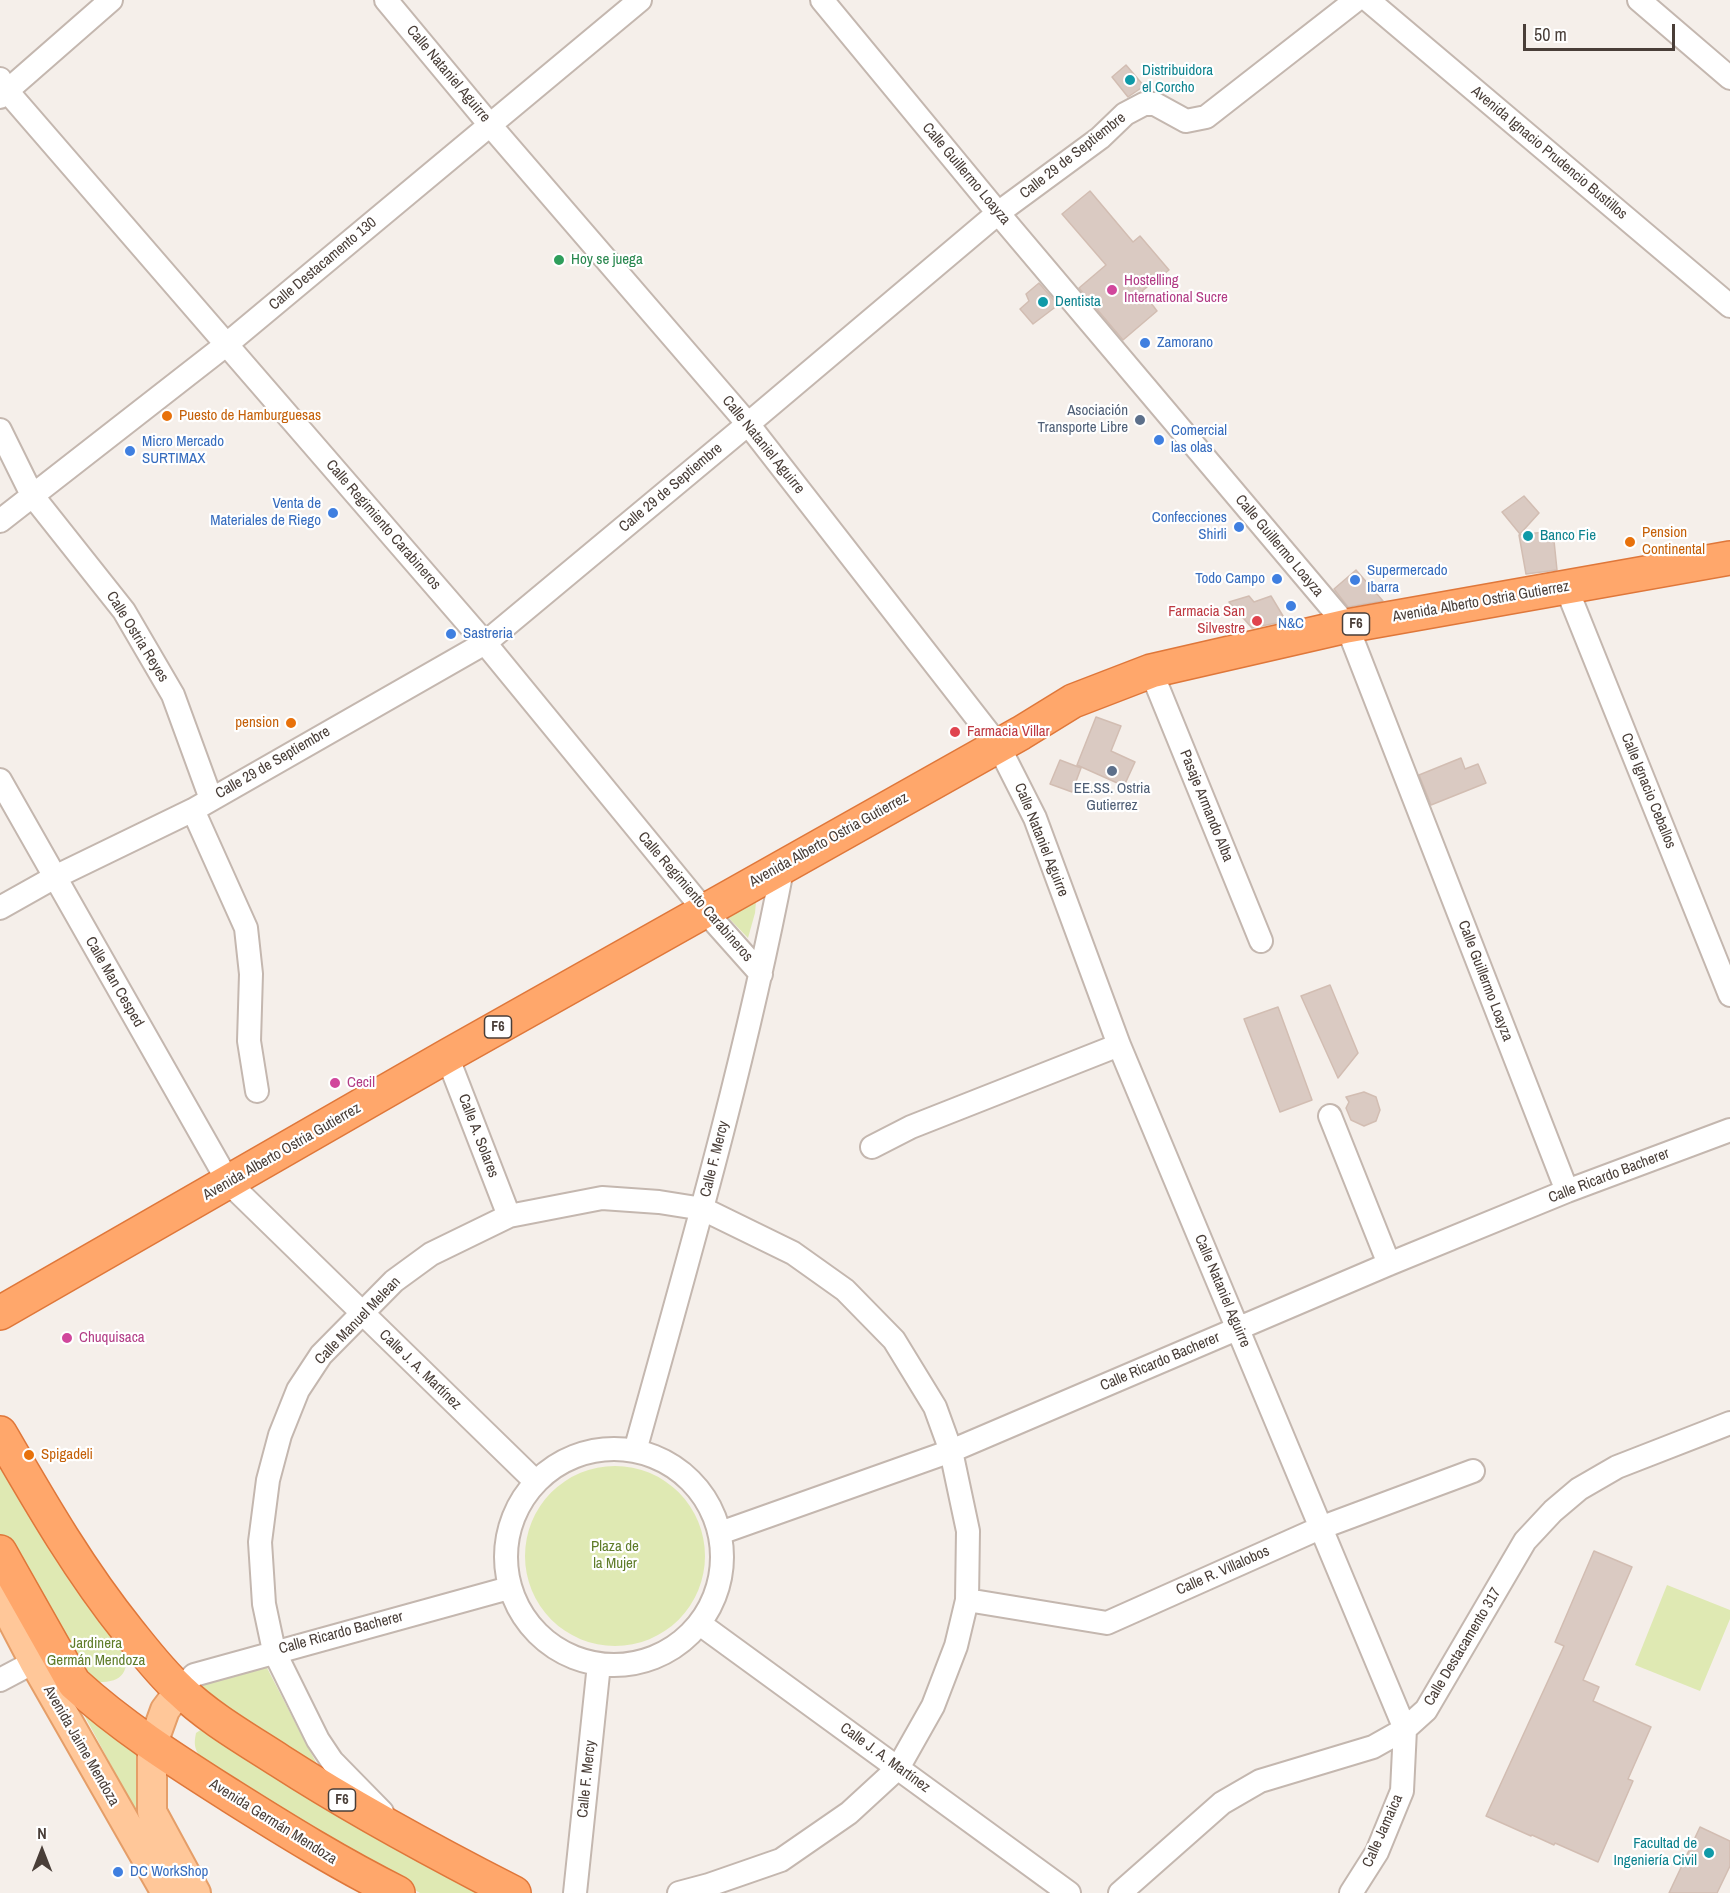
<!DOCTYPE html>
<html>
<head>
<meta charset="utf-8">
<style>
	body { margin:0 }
	#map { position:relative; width:1730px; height:1893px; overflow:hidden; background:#f5efea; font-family:"Archivo Narrow",sans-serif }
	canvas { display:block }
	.north { position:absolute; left:12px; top:1821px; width:60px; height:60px; -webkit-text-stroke:4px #fff; paint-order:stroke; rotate:0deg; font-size:16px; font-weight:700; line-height:24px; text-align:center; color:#493e38 }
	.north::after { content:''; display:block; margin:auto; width:21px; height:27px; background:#493e38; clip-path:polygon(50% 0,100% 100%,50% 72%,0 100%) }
	.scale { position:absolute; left:1523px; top:24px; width:152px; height:27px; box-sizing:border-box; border:3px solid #493e38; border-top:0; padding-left:8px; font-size:18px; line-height:21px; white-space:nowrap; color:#493e38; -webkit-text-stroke:4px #fff; paint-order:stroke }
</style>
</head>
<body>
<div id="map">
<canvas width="1730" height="1893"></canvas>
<div class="north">N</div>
<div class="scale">50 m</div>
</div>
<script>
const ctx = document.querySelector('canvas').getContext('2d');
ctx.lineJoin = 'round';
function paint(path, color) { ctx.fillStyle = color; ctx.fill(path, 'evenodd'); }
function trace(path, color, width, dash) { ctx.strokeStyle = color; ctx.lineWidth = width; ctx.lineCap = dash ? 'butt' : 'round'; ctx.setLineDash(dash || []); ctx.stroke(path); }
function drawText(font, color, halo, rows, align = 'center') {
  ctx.font = font + ' "Archivo Narrow",sans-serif'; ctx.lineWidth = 4.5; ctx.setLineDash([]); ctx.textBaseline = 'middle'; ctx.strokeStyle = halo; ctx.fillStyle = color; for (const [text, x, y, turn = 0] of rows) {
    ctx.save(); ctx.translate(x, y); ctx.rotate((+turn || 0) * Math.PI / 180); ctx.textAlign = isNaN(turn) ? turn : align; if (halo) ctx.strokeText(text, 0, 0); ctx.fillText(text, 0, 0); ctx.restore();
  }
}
paint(new Path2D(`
	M 757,891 L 755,913 L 748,938 L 722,911 Z
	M 0,1460 L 124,1644 C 131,1674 122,1684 91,1682 L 0,1538 Z
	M525 1556a90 90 0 1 1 180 0a90 90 0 1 1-180 0Z
	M 1667,1585 L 1730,1610 L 1730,1619 L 1700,1691 L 1635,1665 Z
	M 266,1666 L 321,1772 L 205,1699 L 201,1688 L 207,1677 Z
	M 81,1709 L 141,1759 L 137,1814 Z
	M 202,1729 L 487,1893 L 420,1893 L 262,1800 L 200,1757 C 194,1748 194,1743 196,1733 Z`), '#dfe9b3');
const building = new Path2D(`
	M 1126,65 L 1144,86 L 1128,97 L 1112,77 Z
	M 1090,191 L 1133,242 L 1140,236 L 1169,270 L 1142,291 L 1157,311 L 1123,340 L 1079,288 L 1106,265 L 1062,214 Z
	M 1039,283 L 1058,305 L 1033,324 L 1020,309 L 1029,301 L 1026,294 Z
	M 1524,496 L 1539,513 L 1520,534 L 1502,512 Z
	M 1553,531 L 1557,570 L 1526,574 L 1519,535 Z
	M 1356,570 L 1383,601 L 1348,607 L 1334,589 Z
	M 1249,596 L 1254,602 L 1271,596 L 1286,621 L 1252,628 L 1229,602 Z
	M 1096,717 L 1121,726 L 1111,751 L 1135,762 L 1124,786 L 1077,765 Z
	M 1461,758 L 1465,769 L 1478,764 L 1486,783 L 1431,805 L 1419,775 Z
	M 1060,760 L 1081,768 L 1072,792 L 1050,784 Z
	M 1330,985 L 1358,1053 L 1338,1078 L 1301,996 Z
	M 1278,1007 L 1312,1100 L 1280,1112 L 1244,1019 Z
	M 1364,1092 L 1376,1097 L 1380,1110 L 1376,1121 L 1364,1126 L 1351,1120 L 1346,1108 L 1349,1102 L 1346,1097 Z
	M 1594,1551 L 1632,1567 L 1583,1680 L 1599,1687 L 1593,1701 L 1651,1727 L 1628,1779 L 1633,1781 L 1598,1862 L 1555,1843 L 1554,1845 L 1532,1835 L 1531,1836 L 1486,1816 L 1564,1646 L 1555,1642 Z
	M 1700,1827 L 1730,1841 L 1730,1866 L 1717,1893 L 1669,1893 Z`);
paint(building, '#dacac2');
trace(building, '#d2bdb2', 1.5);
const minor = new Path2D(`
	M 386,0 L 490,125 L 748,424 L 998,745 L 1035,818 L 1119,1045 L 1405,1729 L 1402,1791 L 1377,1852 L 1351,1893
	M 822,0 L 998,213 L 1347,626 L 1567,1191
	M 1368,0 L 1730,306
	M 1639,0 L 1730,78
	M 0,79 L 7,91 L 485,643 L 704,910 L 761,974
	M 0,97 L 111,0
	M 0,430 L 32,495 L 124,611 L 173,695 L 211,799
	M 0,521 L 227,344 L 640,0
	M 1566,587 L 1730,995
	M 1151,671 L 1261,941
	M 0,780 L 229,1183 L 536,1482
	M 193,810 L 246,928 L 251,974 L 249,1041 L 257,1091
	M 0,908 L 55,877 L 193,810 L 485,643 L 748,424 L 998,213 L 1100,138 L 1125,114 L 1144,104 L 1155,104 L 1186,121 L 1206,117 L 1356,0
	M 447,1056 L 509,1216
	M 1330,1116 L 1389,1264
	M 872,1147 L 911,1127 L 1119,1045
	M506 1557a108 108 0 1 1 216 0a108 108 0 1 1-216 0Z
	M 635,1451 C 689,1257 745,1063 783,865
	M 720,1533 L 951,1451 L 1389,1264 L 1567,1191 L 1730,1130
	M 967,1600 L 1107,1623 L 1320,1528 L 1473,1471
	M 700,1624 L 1069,1893
	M 0,1680 L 34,1662
	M 180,1690 L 194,1675 L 509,1588
	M 382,1812 L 332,1761 L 318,1740 L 274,1651 L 264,1604 L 260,1542 L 268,1480 L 280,1435 L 298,1390 L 321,1355 L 394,1281 L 431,1254 L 509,1216 L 602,1198 L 659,1202 L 703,1209 L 793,1253 L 845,1290 L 894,1340 L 935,1407 L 951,1451 L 968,1531 L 967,1600 L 956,1646 L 933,1706 L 898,1768 L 849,1813 L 781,1860 L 709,1885 L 679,1893
	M 575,1893 L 599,1664
	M 1120,1893 L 1222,1803 L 1260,1781 L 1373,1747 L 1405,1729 L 1426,1710 L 1525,1541 L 1553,1511 L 1579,1489 L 1617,1467 L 1730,1423`);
const major = new Path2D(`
	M 0,1597 L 34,1662 L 166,1893
	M 180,1690 L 165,1710 L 152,1746 L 152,1812 L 196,1893`);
const highway = new Path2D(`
	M 0,1313 L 447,1056 L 1021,733 L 1073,701 L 1151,671 L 1347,626 L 1730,558
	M 0,1433 C 40,1502 79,1570 129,1632 C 145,1652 161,1673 180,1690 C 209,1718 246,1739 280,1761 C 356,1810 434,1852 514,1893
	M 0,1552 L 74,1683 C 122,1727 176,1761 231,1796 C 285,1830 340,1864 398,1893`);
trace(minor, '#c4b7af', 26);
trace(major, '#e59e68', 32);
trace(highway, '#df773a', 36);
trace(minor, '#fff', 22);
trace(major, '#ffc799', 28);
trace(highway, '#ffa76b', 33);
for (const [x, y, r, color] of [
	[1130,80,6,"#0f9aa8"],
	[559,260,6,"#2e9e5b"],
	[1112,290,6,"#d1479c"],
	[1043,302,6,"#0f9aa8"],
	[1145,343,6,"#3f7fe0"],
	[167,416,6,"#e8710a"],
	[1140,420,6,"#5c6f8a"],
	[1159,440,6,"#3f7fe0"],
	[130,451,6,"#3f7fe0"],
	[333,513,6,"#3f7fe0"],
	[1239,527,6,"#3f7fe0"],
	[1528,536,6,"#0f9aa8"],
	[1630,542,6,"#e8710a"],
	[1277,579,6,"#3f7fe0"],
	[1355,580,6,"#3f7fe0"],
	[1291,606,6,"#3f7fe0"],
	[1257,621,6,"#e0444e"],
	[451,634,6,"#3f7fe0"],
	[291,723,6,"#e8710a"],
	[955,732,6,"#e0444e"],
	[1112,771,6,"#5c6f8a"],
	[335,1083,6,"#d1479c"],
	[67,1338,6,"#d1479c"],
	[29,1455,6,"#e8710a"],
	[1709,1853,6,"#0f9aa8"],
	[118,1872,6,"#3f7fe0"]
]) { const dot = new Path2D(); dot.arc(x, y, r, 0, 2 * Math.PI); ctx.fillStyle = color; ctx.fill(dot); trace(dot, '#fff', 2); }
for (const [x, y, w] of [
	[1356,624,27],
	[498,1027,27],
	[342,1800,27]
]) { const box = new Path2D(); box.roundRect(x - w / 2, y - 11, w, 22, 4.5); ctx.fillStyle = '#fff'; ctx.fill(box); trace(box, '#493e38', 1.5); }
drawText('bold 14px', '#493e38', null, [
	["F6",1356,624],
	["F6",498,1027],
	["F6",342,1800]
]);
drawText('15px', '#0d838f', '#fff', [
	["Distribuidora",1142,71],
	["el Corcho",1142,88],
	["Dentista",1055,302],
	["Banco Fie",1540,536],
	["Facultad de",1697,1844,"right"],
	["Ingeniería Civil",1697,1861,"right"]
], 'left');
drawText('15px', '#493e38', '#fff', [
	["Calle Nataniel Aguirre",448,74,50],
	["Avenida Ignacio Prudencio Bustillos",1549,153,40],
	["Calle 29 de Septiembre",1073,156,-38],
	["Calle Guillermo Loayza",966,174,50],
	["Calle Destacamento 130",323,264,-40],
	["Calle Nataniel Aguirre",763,445,51],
	["Calle 29 de Septiembre",671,488,-40],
	["Calle Regimiento Carabineros",383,525,49],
	["Calle Guillermo Loayza",1279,546,50],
	["Avenida Alberto Ostria Gutierrez",1481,602,-10],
	["Calle Ostria Reyes",137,637,58],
	["Calle 29 de Septiembre",273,763,-30],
	["Calle Ignacio Ceballos",1648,791,68],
	["Pasaje Armando Alba",1206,806,68],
	["Avenida Alberto Ostria Gutierrez",829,840,-29],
	["Calle Nataniel Aguirre",1041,840,68],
	["Calle Regimiento Carabineros",695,897,49],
	["Calle Guillermo Loayza",1485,981,69],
	["Calle Man Cesped",114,982,60],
	["Calle A. Solares",478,1136,69],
	["Avenida Alberto Ostria Gutierrez",282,1152,-30],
	["Calle F. Mercy",715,1159,-76],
	["Calle Ricardo Bacherer",1609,1176,-21],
	["Calle Nataniel Aguirre",1222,1291,67],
	["Calle Manuel Melean",358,1321,-46],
	["Calle Ricardo Bacherer",1160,1362,-23],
	["Calle J. A. Martínez",420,1370,44],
	["Calle R. Villalobos",1223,1571,-24],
	["Calle Ricardo Bacherer",341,1633,-15],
	["Calle Destacamento 317",1463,1647,-59],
	["Avenida Jaime Mendoza",81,1746,60],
	["Calle J. A. Martínez",885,1758,36],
	["Calle F. Mercy",587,1779,-84],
	["Avenida Germán Mendoza",273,1822,32],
	["Calle Jamaica",1383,1831,-66]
]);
drawText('15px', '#27864d', '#fff', [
	["Hoy se juega",571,260]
], 'left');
drawText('15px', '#b23c85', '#fff', [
	["Hostelling",1124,281],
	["International Sucre",1124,298],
	["Cecil",347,1083],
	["Chuquisaca",79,1338]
], 'left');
drawText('15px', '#366cbe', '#fff', [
	["Zamorano",1157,343],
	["Comercial",1171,431],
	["las olas",1171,448],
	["Micro Mercado",142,442],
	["SURTIMAX",142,459],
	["Venta de",321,504,"right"],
	["Materiales de Riego",321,521,"right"],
	["Confecciones",1227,518,"right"],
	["Shirli",1227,535,"right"],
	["Supermercado",1367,571],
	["Ibarra",1367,588],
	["Todo Campo",1265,579,"right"],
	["N&C",1291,624,"center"],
	["Sastreria",463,634],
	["DC WorkShop",130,1872]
], 'left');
drawText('15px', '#4e5e75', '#fff', [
	["Asociación",1128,411],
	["Transporte Libre",1128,428],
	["EE.SS. Ostria",1112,789,"center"],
	["Gutierrez",1112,806,"center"]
], 'right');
drawText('15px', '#c56008', '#fff', [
	["Puesto de Hamburguesas",179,416],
	["Pension",1642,533],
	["Continental",1642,550],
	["pension",279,723,"right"],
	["Spigadeli",41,1455]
], 'left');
drawText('15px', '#be3a42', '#fff', [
	["Farmacia San",1245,612],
	["Silvestre",1245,629],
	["Farmacia Villar",967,732,"left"]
], 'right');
drawText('15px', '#5f7c29', '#fff', [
	["Plaza de",615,1547],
	["la Mujer",615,1564],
	["Jardinera",96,1644],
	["Germán Mendoza",96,1661]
]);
</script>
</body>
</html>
